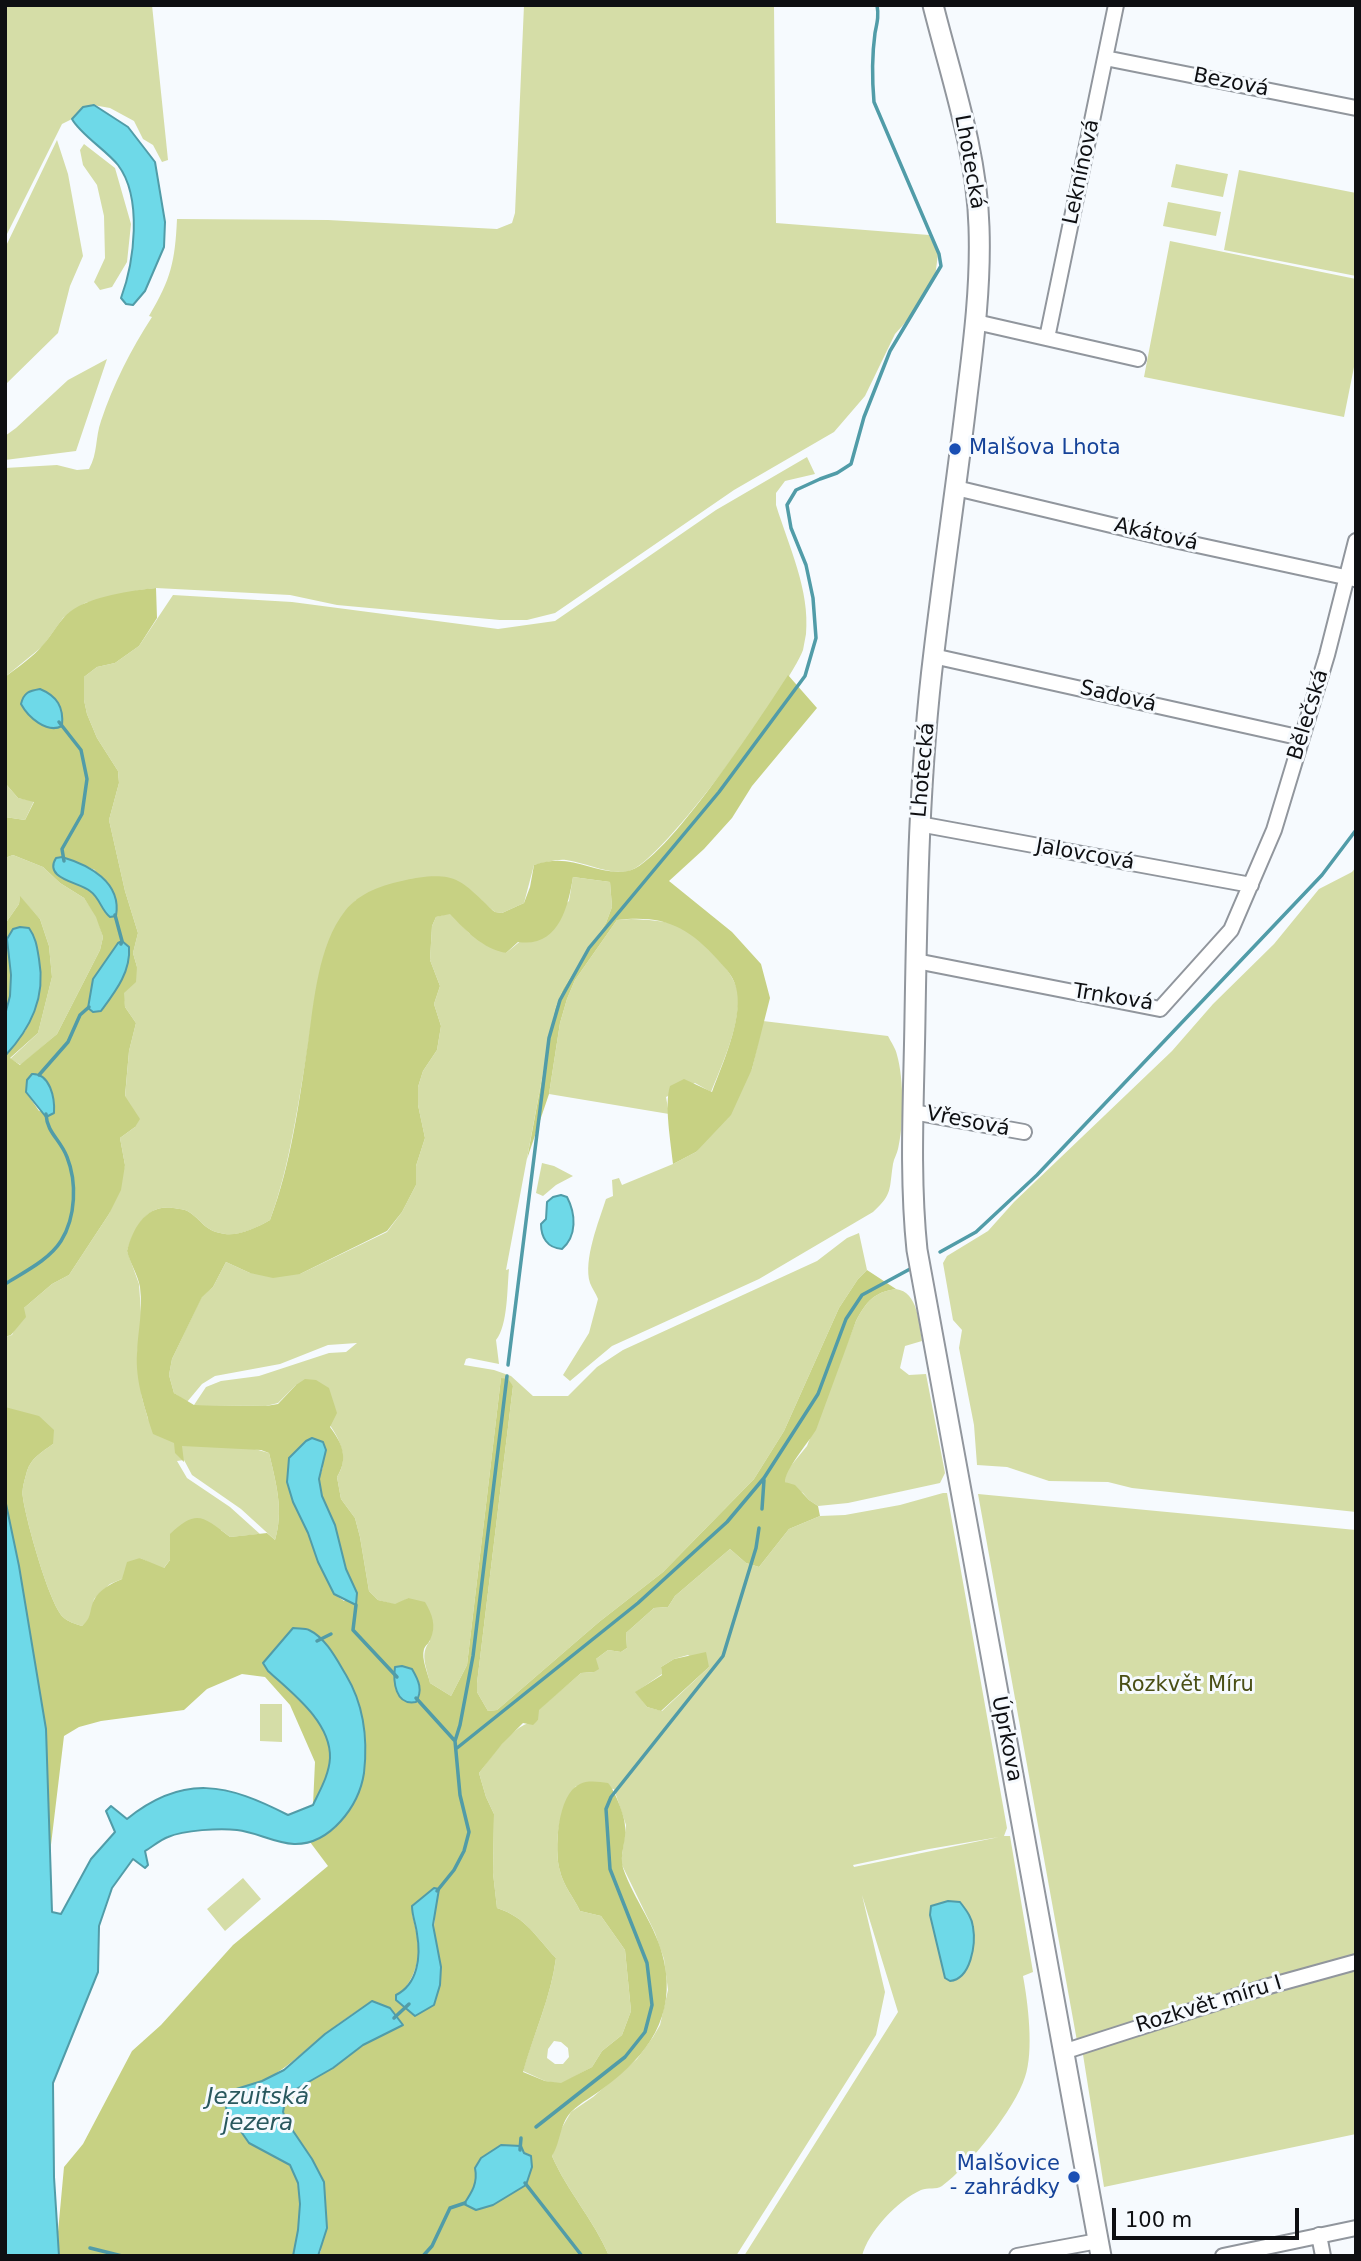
<!DOCTYPE html>
<html>
<head>
<meta charset="utf-8">
<style>
	body { margin:0 }
	#map { position:relative; width:1361px; height:2261px; overflow:hidden; background:#f6fafe; font-family:"DejaVu Sans",sans-serif }
	canvas { display:block }
	.frame { position:absolute; inset:0; border:7px solid #0e0f12; pointer-events:none }
	.scale { position:absolute; left:1112px; top:2208px; width:187px; height:32px; box-sizing:border-box; border:4px solid #0e0f12; border-top:0; padding-left:9px; font-size:21px; line-height:24px; white-space:nowrap; color:#0e0f12; -webkit-text-stroke:5px #f6fafe; paint-order:stroke }
</style>
</head>
<body>
<div id="map">
<canvas width="1361" height="2261"></canvas>
<div class="frame"></div>
<div class="scale">100 m</div>
</div>
<script>
const ctx = document.querySelector('canvas').getContext('2d');
ctx.lineJoin = 'round';
function paint(path, color) { ctx.fillStyle = color; ctx.fill(path, 'evenodd'); }
function trace(path, color, width, dash) { ctx.strokeStyle = color; ctx.lineWidth = width; ctx.lineCap = dash ? 'butt' : 'round'; ctx.setLineDash(dash || []); ctx.stroke(path); }
function drawText(font, color, halo, rows, align = 'center') {
  ctx.font = font + ' "DejaVu Sans",sans-serif'; ctx.lineWidth = 6; ctx.setLineDash([]); ctx.textBaseline = 'middle'; ctx.strokeStyle = halo; ctx.fillStyle = color; for (const [text, x, y, turn = 0] of rows) {
    ctx.save(); ctx.translate(x, y); ctx.rotate((+turn || 0) * Math.PI / 180); ctx.textAlign = isNaN(turn) ? turn : align; if (halo) ctx.strokeText(text, 0, 0); ctx.fillText(text, 0, 0); ctx.restore();
  }
}
paint(new Path2D(`
	M 5,5 L 152,5 L 168,160 L 162,162 L 153,145 L 143,139 L 134,121 L 110,108 L 93,105 L 83,107 L 72,119 L 62,124 L 5,238 Z
	M 524,5 L 774,5 L 776,223 L 929,235 L 938,254 L 935,277 L 912,315 L 895,334 L 865,396 L 834,432 L 734,490 L 555,613 L 527,620 L 500,620 L 337,605 L 290,595 L 156,588 L 140,590 L 85,603 L 63,618 L 43,646 L 5,677 L 5,468 L 57,465 L 77,470 L 89,469 C 98,453 95,438 101,421 C 113,385 131,349 152,317 L 149,316 C 171,279 175,262 177,219 L 328,220 L 497,229 L 512,223 L 515,213 Z
	M 57,140 L 68,174 L 83,256 L 70,286 L 58,333 L 5,385 L 5,248 Z
	M 84,144 L 115,168 L 131,224 L 127,262 L 112,287 L 100,290 L 94,282 L 105,258 L 104,216 L 97,185 L 83,165 L 80,150 Z
	M 1176,164 L 1228,174 L 1223,197 L 1171,187 Z
	M 1239,170 L 1356,193 L 1356,276 L 1224,250 Z
	M 1168,202 L 1221,212 L 1216,236 L 1163,226 Z
	M 1170,241 L 1356,279 L 1356,357 L 1344,417 L 1144,377 Z
	M 107,359 L 76,451 L 5,460 L 5,436 L 16,428 L 68,380 Z
	M 807,457 L 815,474 L 785,481 L 776,493 L 776,505 C 789,547 810,590 806,634 C 805,639 804,645 803,650 C 790,685 661,864 629,871 C 608,875 587,863 566,860 C 556,859 544,863 534,865 L 524,903 L 502,913 L 495,912 L 478,898 L 356,900 C 318,938 316,996 308,1046 C 298,1104 290,1166 270,1220 C 258,1227 240,1236 225,1234 C 204,1231 204,1222 189,1212 C 185,1209 179,1209 173,1208 C 145,1204 135,1229 127,1251 L 139,1284 L 142,1327 L 137,1353 L 142,1398 L 148,1419 L 269,1453 C 276,1483 284,1510 275,1540 L 241,1509 L 192,1475 L 184,1460 L 177,1461 L 187,1478 L 230,1507 L 260,1534 L 230,1537 L 221,1530 L 170,1534 L 170,1560 L 163,1569 L 140,1558 L 122,1579 L 110,1584 L 94,1599 L 90,1620 L 82,1626 C 76,1624 68,1622 63,1617 C 49,1603 26,1520 23,1498 C 21,1490 25,1479 27,1471 C 31,1458 42,1452 53,1444 L 5,1407 L 5,1337 L 12,1335 L 24,1308 L 52,1284 L 69,1275 L 109,1214 L 125,1165 L 120,1138 L 135,1127 L 125,1097 L 129,1051 L 136,1023 L 125,1007 L 123,993 L 137,967 L 133,953 L 138,933 L 125,891 L 109,820 L 119,783 L 118,771 L 97,738 L 87,714 L 84,700 L 84,677 L 97,667 L 115,663 L 139,646 L 173,595 L 292,602 L 498,629 L 555,621 L 716,510 Z
	M 5,783 L 18,798 L 34,801 L 25,820 L 5,817 Z
	M 13,855 L 43,867 L 60,883 L 84,898 L 97,917 L 103,937 L 100,950 L 57,1034 L 21,1065 L 10,1059 L 38,1033 L 52,977 L 49,946 L 40,919 L 20,897 L 19,904 L 5,924 L 5,858 Z
	M 1356,867 L 1356,1512 L 1132,1488 L 1108,1482 L 1049,1481 L 1007,1467 L 977,1465 L 974,1425 L 959,1348 L 962,1330 L 953,1320 L 943,1263 L 947,1256 L 988,1231 L 1014,1202 L 1172,1051 L 1213,1004 L 1274,944 L 1319,889 L 1352,872 Z
	M 573,877 L 610,882 L 612,907 L 606,923 L 563,989 L 555,1009 L 506,1270 L 509,1269 C 507,1288 508,1325 496,1340 L 499,1364 L 469,1358 L 466,1359 L 464,1365 L 494,1370 L 511,1376 L 533,1396 L 568,1396 L 597,1367 L 623,1350 L 817,1261 L 847,1238 L 859,1233 L 867,1270 L 858,1279 L 839,1308 L 784,1431 L 754,1479 L 663,1572 L 599,1622 L 497,1710 L 488,1711 L 477,1692 L 477,1683 L 513,1386 L 501,1378 L 467,1665 L 451,1696 L 430,1683 C 427,1668 419,1654 430,1641 L 408,1598 L 396,1605 L 378,1600 L 369,1591 L 360,1537 L 355,1518 L 341,1499 L 337,1477 C 359,1445 315,1409 296,1385 L 278,1403 L 266,1406 L 194,1405 L 206,1387 L 221,1381 L 259,1376 L 329,1353 L 346,1352 L 357,1343 L 328,1345 L 280,1364 L 215,1376 L 202,1384 L 187,1402 L 174,1393 L 169,1375 L 172,1359 L 202,1296 L 213,1287 L 226,1262 L 250,1273 L 300,1274 L 387,1232 L 402,1212 L 416,1185 L 416,1166 L 425,1138 L 418,1105 L 418,1087 L 423,1071 L 437,1050 L 441,1026 L 434,1004 L 440,986 L 430,960 L 432,926 L 436,917 L 450,913 L 469,933 L 506,953 L 569,901 Z
	M 631,919 C 646,920 665,920 679,926 C 698,935 735,971 738,993 C 741,1023 722,1065 711,1092 L 695,1083 L 666,1097 L 669,1114 L 549,1094 L 560,1023 L 567,999 L 575,980 L 617,920 Z
	M 763,1021 L 888,1036 C 891,1042 896,1049 897,1055 C 904,1079 904,1125 898,1149 C 897,1154 894,1158 893,1164 C 889,1189 893,1194 873,1212 L 759,1279 L 612,1346 L 570,1381 L 563,1375 L 589,1333 L 598,1299 C 596,1294 592,1288 590,1283 C 583,1260 599,1221 606,1199 L 613,1196 L 612,1180 L 619,1178 L 622,1185 L 673,1164 L 696,1152 L 752,1069 Z
	M 542,1163 L 554,1166 L 573,1176 L 556,1185 L 543,1196 L 536,1193 Z
	M 896,1289 C 918,1292 919,1323 922,1341 L 905,1346 L 900,1368 L 909,1375 L 926,1374 L 945,1473 L 940,1483 L 848,1503 L 818,1506 L 809,1500 L 803,1493 L 785,1482 L 785,1473 L 807,1446 L 856,1321 C 866,1302 874,1292 896,1289 Z
	M 943,1493 L 947,1493 L 1007,1828 L 1004,1836 L 1010,1836 L 1033,1972 L 1023,1976 C 1028,2003 1034,2051 1025,2077 C 1015,2109 969,2166 942,2186 C 936,2190 928,2187 921,2190 C 898,2200 868,2232 862,2256 L 744,2256 L 898,2012 L 862,1895 L 885,1992 L 876,2035 L 736,2256 L 609,2256 C 594,2220 567,2191 552,2156 L 560,2131 L 571,2112 L 593,2097 L 637,2059 L 653,2037 L 660,2025 L 668,1990 L 664,1959 L 655,1933 L 621,1863 L 626,1825 L 614,1789 L 576,1786 C 559,1809 553,1843 560,1871 C 563,1885 574,1898 580,1911 L 601,1916 L 625,1950 L 631,2011 L 622,2035 L 602,2051 L 592,2067 L 561,2084 L 545,2081 L 523,2071 C 534,2033 551,1997 556,1958 C 535,1936 527,1918 497,1908 L 493,1873 L 494,1814 L 486,1797 L 479,1773 C 495,1753 511,1725 538,1720 L 538,1710 L 581,1673 L 594,1672 L 596,1659 L 608,1650 L 621,1652 L 627,1648 L 626,1633 L 654,1608 L 668,1607 L 675,1596 L 730,1549 L 746,1563 L 759,1567 L 789,1529 L 820,1516 L 845,1515 L 900,1505 ZM 688,1655 L 709,1667 L 662,1711 L 647,1707 L 636,1692 L 662,1674 L 661,1667 L 674,1659 ZM 999,1837 L 854,1867 L 853,1865 L 929,1849 ZM 554,2041 L 561,2042 L 568,2048 L 569,2057 L 563,2064 L 555,2064 L 547,2058 L 548,2049 Z
	M 978,1494 L 1356,1530 L 1356,2134 L 1104,2187 L 1081,2042 L 1077,2041 Z
	M 260,1704 L 282,1704 L 282,1742 L 260,1741 Z
	M 243,1878 L 261,1899 L 225,1931 L 207,1909 Z`), '#d5dda7');
paint(new Path2D(`
	M 156,588 L 157,618 L 139,646 L 115,663 L 97,667 L 84,677 L 84,700 L 87,714 L 97,738 L 118,771 L 119,783 L 109,820 L 125,891 L 138,933 L 133,953 L 137,967 L 136,982 L 124,993 L 125,1007 L 136,1023 L 129,1051 L 125,1096 L 140,1119 L 135,1127 L 120,1138 L 125,1165 L 121,1190 L 109,1214 L 69,1275 L 52,1284 L 24,1308 L 26,1317 L 11,1335 L 5,1337 L 5,1056 L 26,1030 L 9,960 C 12,979 12,997 5,1015 L 5,924 L 19,904 L 20,896 L 40,919 L 49,946 L 52,977 L 38,1033 L 10,1058 L 20,1065 L 57,1034 L 100,950 L 103,937 L 96,917 L 84,898 L 60,883 L 43,867 L 13,855 L 5,858 L 5,817 L 25,820 L 34,802 L 18,798 L 5,783 L 5,677 C 18,667 33,657 43,645 C 53,634 59,620 71,611 C 90,597 132,590 156,588 ZM 63,857 L 95,870 L 106,914 L 99,899 ZM 26,1092 L 54,1097 L 54,1113 L 39,1111 Z
	M 788,675 L 817,708 L 752,786 L 732,818 L 704,849 L 669,881 L 732,932 L 761,964 L 770,998 L 752,1069 L 731,1115 L 696,1152 L 673,1164 C 671,1143 664,1105 670,1086 L 684,1079 L 712,1092 C 722,1065 742,1021 737,992 C 735,978 727,970 718,960 C 687,926 664,915 617,920 L 575,980 L 567,999 L 560,1023 L 549,1094 L 527,1159 L 555,1009 L 563,989 L 606,923 L 612,907 L 610,882 L 573,877 C 568,908 558,948 518,942 L 506,953 C 483,949 465,930 450,914 L 436,917 L 432,926 L 430,960 L 440,986 L 434,1004 L 441,1026 L 437,1050 L 423,1071 L 418,1087 L 418,1105 L 425,1138 L 416,1166 L 416,1185 L 402,1212 L 387,1231 L 300,1274 L 273,1278 L 250,1273 L 226,1262 L 213,1287 L 202,1297 L 172,1359 L 169,1375 L 174,1393 L 194,1405 L 266,1406 L 278,1404 L 296,1385 L 305,1379 L 316,1380 L 329,1388 L 337,1413 L 330,1427 C 342,1443 349,1458 337,1477 L 341,1499 L 355,1518 L 360,1537 L 369,1591 L 378,1600 L 395,1604 L 408,1598 L 425,1602 C 432,1614 437,1626 430,1640 C 428,1645 426,1644 424,1649 C 421,1659 428,1673 430,1683 L 451,1696 L 467,1665 L 501,1378 L 508,1379 L 513,1386 L 477,1683 L 477,1692 L 488,1711 L 497,1710 L 599,1622 L 663,1572 L 754,1479 L 784,1431 L 839,1308 L 858,1279 L 867,1270 L 896,1289 C 874,1292 866,1302 856,1321 L 816,1430 C 808,1443 784,1471 785,1482 L 795,1485 L 809,1500 L 818,1506 L 820,1516 L 789,1529 L 759,1567 L 746,1563 L 730,1549 L 675,1596 L 668,1607 L 654,1608 L 626,1633 L 627,1648 L 621,1652 L 608,1650 L 596,1659 L 599,1669 L 594,1672 L 581,1673 L 539,1710 L 538,1720 L 533,1725 L 523,1723 L 502,1744 L 479,1773 L 486,1797 L 494,1814 L 493,1873 L 497,1908 C 527,1918 535,1936 556,1958 C 551,1997 534,2033 523,2072 L 545,2081 L 561,2083 L 592,2067 L 602,2051 L 622,2035 L 631,2011 L 625,1950 L 601,1916 L 580,1911 C 574,1898 563,1885 560,1871 C 554,1851 557,1794 580,1784 C 588,1780 599,1782 608,1783 C 614,1789 625,1816 625,1826 C 627,1840 619,1855 623,1868 C 634,1900 657,1927 664,1961 C 676,2016 648,2055 605,2087 C 594,2096 581,2102 571,2112 C 559,2125 561,2142 552,2156 C 567,2191 594,2220 609,2256 L 318,2256 L 321,2251 L 324,2182 L 312,2159 L 287,2122 L 283,2112 L 285,2102 L 291,2092 L 333,2068 L 363,2045 L 402,2025 L 372,2001 C 357,2011 341,2021 327,2033 C 292,2059 280,2080 233,2090 L 249,2143 C 262,2149 278,2154 288,2164 C 306,2181 299,2235 293,2256 L 59,2256 L 58,2232 L 64,2167 L 83,2144 L 132,2051 L 161,2025 L 233,1945 L 328,1866 L 310,1842 L 336,1827 L 330,1649 L 308,1629 L 268,1671 C 292,1693 331,1722 330,1758 C 329,1775 320,1790 313,1805 L 315,1762 L 290,1705 L 265,1677 L 242,1674 L 207,1689 L 184,1710 L 101,1721 L 79,1727 L 64,1736 L 50,1853 L 46,1729 L 19,1566 L 5,1499 L 5,1407 L 39,1416 L 54,1430 L 53,1444 C 42,1452 31,1458 27,1471 C 25,1479 21,1490 23,1498 C 26,1520 49,1603 63,1617 C 68,1622 76,1624 82,1626 C 92,1618 89,1611 94,1600 C 99,1590 112,1583 122,1579 L 127,1562 L 140,1558 L 164,1568 L 170,1560 L 170,1534 C 197,1509 202,1516 230,1537 L 267,1533 L 275,1540 C 284,1510 276,1483 269,1453 L 261,1450 L 182,1446 L 184,1462 L 175,1453 L 174,1443 L 153,1434 C 145,1409 135,1380 137,1353 C 138,1329 143,1313 140,1287 C 138,1275 130,1263 127,1251 C 133,1228 146,1204 173,1208 C 179,1209 185,1209 189,1212 C 204,1222 204,1231 225,1234 C 239,1236 258,1227 270,1220 C 291,1165 299,1102 308,1043 C 314,1002 318,945 345,911 C 360,892 383,885 406,880 C 420,877 444,873 458,881 C 468,885 485,904 495,912 L 502,913 L 524,903 L 530,887 L 534,865 C 573,851 593,876 628,871 C 664,865 765,711 788,675 ZM 323,1442 L 323,1467 L 319,1479 L 322,1496 L 335,1525 L 346,1569 L 357,1593 L 344,1601 L 334,1594 L 318,1562 L 308,1533 ZM 412,1914 L 435,1917 C 431,1939 441,1962 440,1985 L 403,1991 C 423,1965 420,1945 412,1914 ZM 501,2146 L 521,2146 L 524,2153 L 526,2185 L 493,2205 L 476,2210 L 465,2203 C 472,2191 478,2183 475,2168 L 481,2158 Z
	M 706,1652 L 709,1667 L 661,1711 L 647,1707 L 635,1692 L 662,1675 L 661,1667 L 674,1659 Z`), '#c7d183');
const water = new Path2D(`
	M 94,105 L 128,127 L 155,162 L 165,222 L 164,247 L 145,291 L 133,305 L 126,304 L 121,298 C 134,263 143,198 118,165 C 106,150 80,134 72,119 L 83,107 Z
	M 40,689 C 57,696 64,707 62,726 C 47,734 28,717 21,704 C 24,692 29,691 40,689 Z
	M 62,857 C 89,865 122,882 116,916 L 110,917 C 101,910 100,898 90,891 C 79,882 43,879 56,858 Z
	M 20,927 L 29,928 C 36,938 37,947 39,959 C 46,997 31,1028 5,1056 L 5,1015 L 10,996 L 11,975 L 7,939 L 13,929 Z
	M 122,941 L 129,947 C 131,972 115,992 101,1011 L 93,1012 L 88,1008 L 93,979 L 118,943 Z
	M 32,1074 C 50,1073 55,1098 54,1113 L 46,1117 L 26,1092 L 27,1080 Z
	M 561,1195 L 567,1197 C 576,1214 577,1236 562,1249 C 547,1248 541,1237 541,1224 L 546,1219 L 547,1202 L 553,1197 Z
	M 312,1438 L 323,1442 L 326,1450 L 319,1479 L 322,1496 L 335,1525 L 346,1569 L 357,1593 L 356,1605 L 334,1594 L 318,1562 L 308,1533 L 293,1502 L 287,1482 L 289,1458 L 306,1441 Z
	M 5,1499 L 19,1566 L 46,1729 L 52,1912 L 61,1914 L 91,1859 L 115,1832 L 106,1811 L 111,1806 L 127,1819 C 184,1773 228,1784 288,1815 L 313,1805 C 320,1790 329,1775 330,1758 C 331,1722 292,1693 268,1671 L 263,1663 L 293,1628 C 298,1629 305,1628 309,1630 C 326,1638 337,1660 346,1675 C 364,1705 368,1738 364,1773 C 359,1806 330,1845 294,1844 C 274,1843 256,1832 237,1830 C 220,1828 184,1830 168,1837 C 160,1840 152,1847 145,1851 L 148,1865 L 145,1868 L 133,1859 L 112,1888 L 99,1926 L 98,1972 L 53,2083 L 54,2177 L 59,2256 L 5,2256 Z
	M 402,1666 L 412,1669 C 419,1681 423,1690 416,1702 C 395,1706 393,1681 395,1667 Z
	M 434,1888 L 439,1889 L 433,1925 L 441,1967 L 440,1985 L 434,2005 L 415,2016 L 396,2000 L 396,1995 C 418,1984 421,1956 417,1934 C 416,1924 412,1916 412,1906 Z
	M 948,1901 L 960,1902 C 966,1910 972,1917 973,1927 C 976,1944 971,1979 950,1981 L 945,1978 L 930,1915 L 931,1906 Z
	M 372,2001 L 390,2008 L 403,2025 L 363,2045 L 333,2068 L 291,2092 L 285,2102 L 283,2112 L 287,2122 L 312,2159 L 324,2182 L 327,2228 L 318,2256 L 293,2256 L 298,2230 L 300,2204 L 298,2183 L 290,2165 L 249,2143 L 226,2110 L 227,2096 L 233,2090 L 262,2081 L 284,2070 L 325,2034 Z
	M 501,2145 L 521,2146 L 524,2153 L 531,2156 L 532,2167 L 526,2185 L 493,2205 L 476,2210 L 464,2204 C 472,2192 478,2183 475,2168 L 481,2158 Z`);
paint(water, '#6ed9e8');
trace(water, '#519ca8', 2);
trace(new Path2D(`
	M 59,722 L 81,750 L 87,779 L 82,814 L 62,849 L 64,861
	M 115,915 L 122,941 L 121,944
	M 39,1075 L 68,1042 L 80,1015 L 89,1007
	M 940,1252 L 976,1232 L 1037,1175 L 1322,875 L 1356,830
	M 5,1284 C 24,1272 49,1260 61,1241 C 76,1217 77,1182 67,1157 C 60,1139 47,1133 46,1114
	M 508,1365 L 549,1038 L 560,1000 L 589,948 L 719,792 L 805,676 L 816,638 L 813,598 L 806,565 L 791,528 L 787,505 L 796,490 L 820,479 L 837,473 L 851,464 L 864,417 L 890,351 L 941,266 L 939,254 L 874,102 C 872,79 872,55 875,33 C 877,23 879,16 877,5
	M 762,1509 L 764,1480
	M 356,1605 L 353,1630 L 397,1677
	M 317,1641 L 331,1634
	M 416,1698 L 455,1741
	M 457,1748 L 638,1603 L 727,1522 L 764,1478 L 818,1394 L 846,1319 L 862,1295 L 910,1269
	M 437,1891 L 454,1870 L 464,1851 L 469,1832 L 460,1795 L 455,1741 L 460,1725 L 473,1656 L 507,1376
	M 394,2018 L 409,2004
	M 536,2127 L 625,2057 L 645,2032 L 652,2005 L 647,1963 L 610,1869 L 606,1809 L 611,1797 L 723,1656 L 756,1548 L 759,1528
	M 520,2150 L 521,2138
	M 525,2183 L 582,2256
	M 90,2248 L 122,2256
	M 423,2256 L 432,2246 L 450,2208 L 465,2203`), '#519ca8', 3.5);
const street = new Path2D(`
	M 1105,58 L 1356,108
	M 976,322 L 1138,359
	M 1047,338 L 1116,5
	M 956,488 L 1174,540 L 1354,579
	M 933,656 L 1302,738
	M 919,824 L 1251,885
	M 916,961 L 1160,1009 L 1231,930 L 1274,830 L 1327,655 L 1356,541
	M 913,1112 L 1024,1132
	M 1063,2052 L 1262,1988 L 1356,1962
	M 1319,2235 L 1323,2256
	M 1017,2256 L 1098,2241
	M 1223,2256 L 1356,2228`);
const secondary = new Path2D(`
	M 933,5 C 951,77 977,152 979,227 C 981,284 974,340 967,396 C 957,482 944,567 934,652 C 919,773 917,895 915,1017 C 914,1094 909,1173 917,1250 L 1101,2256`);
trace(street, '#91969d', 18);
trace(secondary, '#91969d', 23);
trace(street, '#fff', 14);
trace(secondary, '#fff', 19);
for (const [x, y, r, color] of [
	[955,449,7,"#1a4fb4"],
	[1074,2177,7,"#1a4fb4"]
]) { const dot = new Path2D(); dot.arc(x, y, r, 0, 2 * Math.PI); ctx.fillStyle = color; ctx.fill(dot); trace(dot, '#f6fafe', 2.5); }
drawText('21px', '#0e0f12', '#f6fafe', [
	["Bezová",1231,83,11],
	["Lhotecká",969,162,80],
	["Leknínová",1082,172,-78],
	["Akátová",1156,535,13],
	["Sadová",1118,697,13],
	["Bělečská",1309,715,-73],
	["Lhotecká",924,770,-85],
	["Jalovcová",1085,855,10],
	["Trnková",1113,998,9],
	["Vřesová",968,1122,11],
	["Úprkova",1006,1739,79],
	["Rozkvět míru I",1209,2005,-17]
]);
drawText('21px', '#164399', '#f6fafe', [
	["Malšova Lhota",969,449],
	["Malšovice",1060,2165,"right"],
	["- zahrádky",1060,2189,"right"]
], 'left');
drawText('21px', '#4a4f16', '#f6fafe', [
	["Rozkvět Míru",1186,1686]
]);
drawText('italic 23px', '#29585e', '#f6fafe', [
	["Jezuitská",258,2098],
	["jezera",258,2124]
]);
</script>
</body>
</html>
